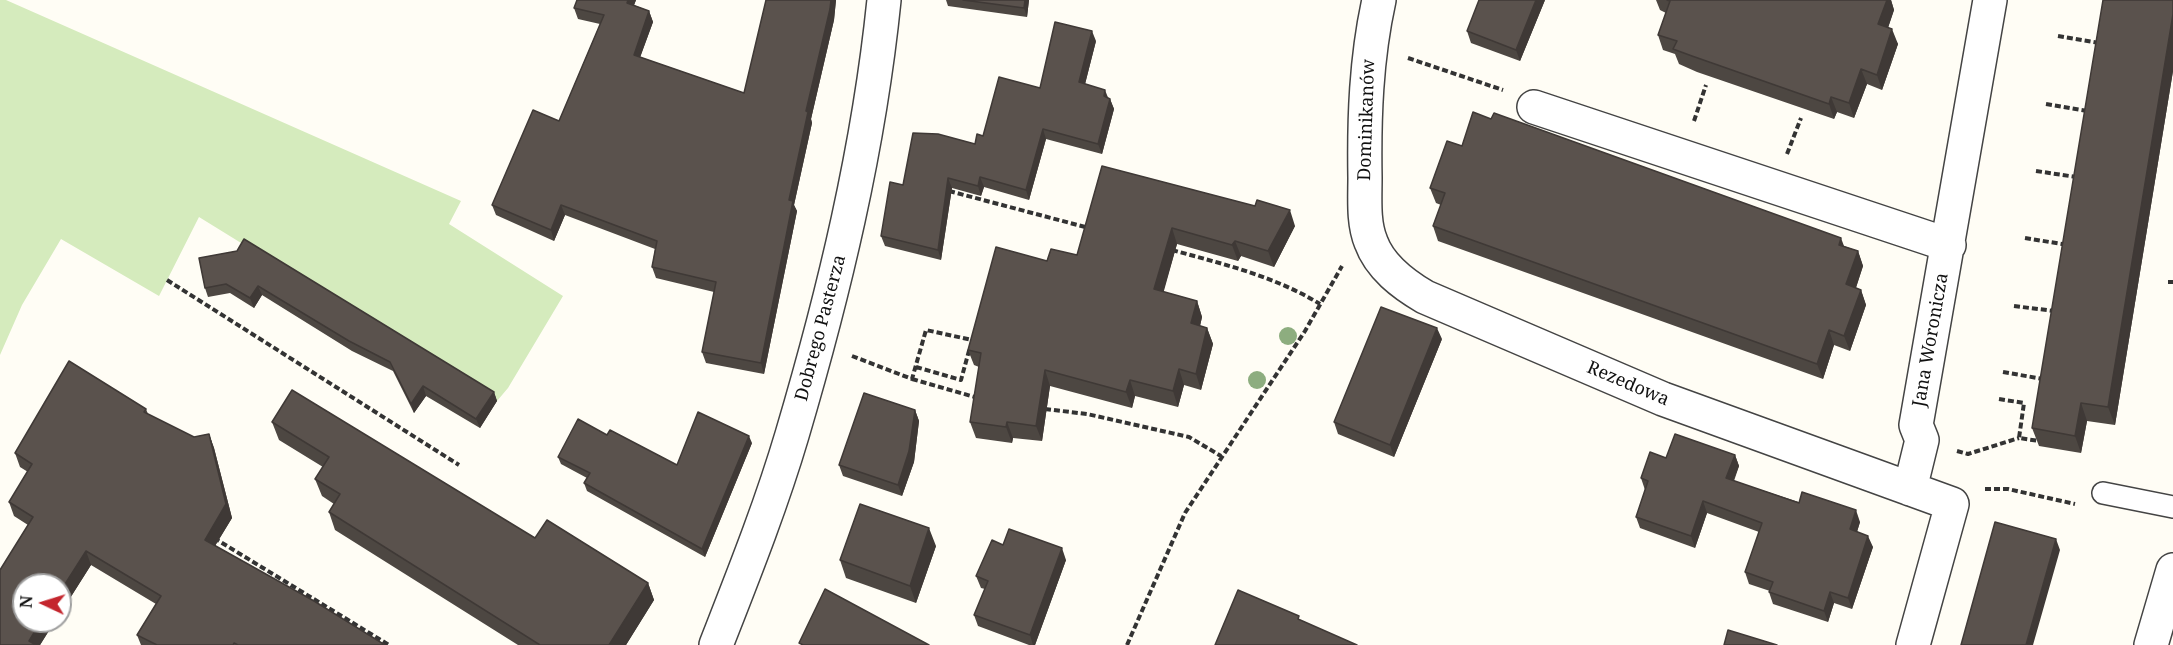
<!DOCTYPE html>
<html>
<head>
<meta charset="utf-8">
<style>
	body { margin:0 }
	#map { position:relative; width:2173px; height:645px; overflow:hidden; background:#fffdf5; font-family:"Noto Serif",serif }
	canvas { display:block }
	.north { position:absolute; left:12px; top:573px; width:60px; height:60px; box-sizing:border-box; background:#fff; border:2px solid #a0a0a0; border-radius:50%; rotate:274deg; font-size:16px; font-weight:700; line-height:24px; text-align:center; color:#111 }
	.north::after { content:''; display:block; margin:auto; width:21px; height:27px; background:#c4262e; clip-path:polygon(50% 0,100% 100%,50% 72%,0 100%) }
</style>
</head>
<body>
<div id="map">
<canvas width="2173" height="645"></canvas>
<div class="north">N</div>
</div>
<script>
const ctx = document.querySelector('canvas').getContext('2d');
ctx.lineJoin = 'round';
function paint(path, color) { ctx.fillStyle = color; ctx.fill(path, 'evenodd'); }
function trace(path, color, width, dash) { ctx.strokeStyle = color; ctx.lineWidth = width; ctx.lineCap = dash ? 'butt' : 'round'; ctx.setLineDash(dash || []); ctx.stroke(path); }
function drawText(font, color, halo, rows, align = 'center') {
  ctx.font = font + ' "Noto Serif",serif'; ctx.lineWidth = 6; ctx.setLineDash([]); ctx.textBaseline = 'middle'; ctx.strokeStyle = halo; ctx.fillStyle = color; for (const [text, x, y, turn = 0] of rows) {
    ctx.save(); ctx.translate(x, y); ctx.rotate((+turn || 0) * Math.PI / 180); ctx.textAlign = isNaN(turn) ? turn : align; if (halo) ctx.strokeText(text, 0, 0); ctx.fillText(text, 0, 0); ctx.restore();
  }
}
paint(new Path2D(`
	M 0,0 L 6,0 L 461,201 L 449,224 L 563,296 L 508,388 L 497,401 L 199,217 L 159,296 L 61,239 L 22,305 L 0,355 Z`), '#d5ebbd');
const service = new Path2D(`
	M 2103,493 L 2173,507`);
const minor = new Path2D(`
	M 1379,0 C 1366,59 1364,118 1365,178 C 1365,199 1363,223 1371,242 C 1380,267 1403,284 1425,297 L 1663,399 L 1952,504 L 1913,645
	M 1534,107 L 1949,245
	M 1910,489 L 1922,440 L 1916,425 L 1990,0
	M 2151,645 L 2173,570`);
const tertiary = new Path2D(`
	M 716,645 C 743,576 771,506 792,435 C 834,293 869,148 884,0`);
trace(service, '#444', 24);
trace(minor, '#444', 36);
trace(tertiary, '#444', 36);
trace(new Path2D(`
	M 2058,36 L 2099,43
	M 1408,58 L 1503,90
	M 2046,104 L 2087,111
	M 1694,121 L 1706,85
	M 1787,154 L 1801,118
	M 2036,171 L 2076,177
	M 949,191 L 1089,228
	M 2025,238 L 2068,245
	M 1172,250 C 1223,264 1274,276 1320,304
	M 167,280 L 459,465
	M 2168,282 L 2173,282
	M 2014,306 L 2054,311
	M 852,356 L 912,379 L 926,330 L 972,340
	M 916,367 L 961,380 L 970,347
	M 2003,372 L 2043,379
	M 912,379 L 978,398
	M 1999,399 L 2024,403 L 2019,438 L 2039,441
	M 1045,409 L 1087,414 L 1189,437 L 1221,456
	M 1957,451 L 1968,454 L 2019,438
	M 1985,489 L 2008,489 L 2075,504
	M 214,538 L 389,645
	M 1127,645 L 1185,513 L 1305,331 L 1342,266`), '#333', 4, [6, 3]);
trace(service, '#fff', 21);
trace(minor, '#fff', 33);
trace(tertiary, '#fff', 33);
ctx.fillStyle = '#8dad7f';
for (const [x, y] of [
	[1288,336],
	[1257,380]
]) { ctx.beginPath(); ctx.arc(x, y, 9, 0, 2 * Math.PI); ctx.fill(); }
paint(new Path2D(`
	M 577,0 L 636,0 L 634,5 L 649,11 L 653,22 L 640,57 L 744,93 L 766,0 L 836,0 L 834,20 L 811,119 L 812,123 L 794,205 L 797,211 L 764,374 L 706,363 L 702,352 L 714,292 L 656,278 L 652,267 L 655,249 L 565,215 L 554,241 L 496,215 L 492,205 L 559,121 L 600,24 L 578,19 L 574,8 Z
	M 946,0 L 1029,0 L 1027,17 L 948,6 Z
	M 1545,0 L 1520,61 L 1471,43 L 1467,31 Z
	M 1656,0 L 1891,0 L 1894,10 L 1888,28 L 1898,44 L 1882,90 L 1867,84 L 1854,118 L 1837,112 L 1834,119 L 1697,72 L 1679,64 L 1675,54 L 1663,50 L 1658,35 L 1666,13 L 1660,10 Z
	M 2173,0 L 2173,71 L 2115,425 L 2087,421 L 2081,453 L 2039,446 L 2032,428 Z
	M 1096,41 L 1085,84 L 1110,99 L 1114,109 L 1102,154 L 1046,139 L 1029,200 L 984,187 L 981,196 L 952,188 L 941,260 L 885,246 L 881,236 L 903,185 L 975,144 L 983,136 Z
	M 1462,146 L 1844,246 L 1858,251 L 1863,266 L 1856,288 L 1861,290 L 1866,305 L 1850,351 L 1834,345 L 1823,379 L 1438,241 L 1433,226 L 1441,205 L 1436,203 L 1430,188 Z
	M 1102,166 L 1295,226 L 1274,267 L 1241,256 L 1238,261 L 1177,244 L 1163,292 L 1197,301 L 1202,317 L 1200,326 L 1207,328 L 1213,344 L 1201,390 L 1184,385 L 1178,407 L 1135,396 L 1132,408 L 1050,386 L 1042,441 L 1013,438 L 1012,443 L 976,438 L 970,422 L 979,367 L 974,365 L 968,350 L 1047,261 L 1077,255 Z
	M 199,258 L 494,392 L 497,401 L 480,428 L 426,396 L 414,413 L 393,371 L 352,351 L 262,295 L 254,308 L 230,293 L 208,297 L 205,288 Z
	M 1442,339 L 1394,457 L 1338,434 L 1334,422 Z
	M 146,409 L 148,414 L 194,437 L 209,434 L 214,448 L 232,518 L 215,546 L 385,645 L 141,645 L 137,635 L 156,604 L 91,565 L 60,614 L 60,585 L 55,621 L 40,645 L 0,645 L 28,525 L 14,516 L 9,502 L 28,472 L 20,467 L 15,453 Z
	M 915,410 L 919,421 L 914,462 L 902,496 L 843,476 L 839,465 Z
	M 272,422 L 535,538 L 648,583 L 654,600 L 626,645 L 518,645 L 335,530 L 329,512 L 334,504 L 322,496 L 315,479 L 323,467 L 279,440 Z
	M 607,435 L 677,465 L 752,443 L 705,557 L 587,491 L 584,483 L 587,478 L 561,464 L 558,457 Z
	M 1735,455 L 1739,466 L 1734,481 L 1860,522 L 1857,532 L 1873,547 L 1852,609 L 1834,603 L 1828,622 L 1773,604 L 1769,592 L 1770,591 L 1749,584 L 1745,572 L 1759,532 L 1707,513 L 1695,548 L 1640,528 L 1636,517 L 1645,490 L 1641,478 L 1666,458 Z
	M 1003,545 L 1066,560 L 1035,645 L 1029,645 L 978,626 L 974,615 L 985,589 L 981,588 L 976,576 Z
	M 936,546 L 916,603 L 846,578 L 840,560 Z`), '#4d4742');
paint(new Path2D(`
	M 628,0 L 636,0 L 631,13 L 627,3 Z
	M 831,0 L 836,0 L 834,20 L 811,119 L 812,123 L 794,205 L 797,211 L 764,374 L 761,363 L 789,200 L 806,111 Z
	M 1025,0 L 1029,0 L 1027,17 L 1024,8 Z
	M 1536,0 L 1545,0 L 1520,61 L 1516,50 Z
	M 1887,0 L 1891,0 L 1894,10 L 1884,39 L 1878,24 Z
	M 649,11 L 653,22 L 637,66 L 634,55 Z
	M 2173,14 L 2173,71 L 2115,425 L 2108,407 Z
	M 1892,29 L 1898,44 L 1882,90 L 1877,75 Z
	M 1092,31 L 1096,41 L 1083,92 L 1079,82 Z
	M 1861,69 L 1867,84 L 1854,118 L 1849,103 Z
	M 1105,90 L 1109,100 L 1104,96 Z
	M 1831,97 L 1837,112 L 1834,119 L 1829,104 Z
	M 1110,99 L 1114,109 L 1102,154 L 1098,144 Z
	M 1043,129 L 1046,139 L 1029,200 L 1026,190 Z
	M 980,177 L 984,187 L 981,196 L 978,186 Z
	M 948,178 L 952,188 L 941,260 L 938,250 Z
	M 561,205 L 565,215 L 554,241 L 551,230 Z
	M 1290,210 L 1295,226 L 1274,267 L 1268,251 Z
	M 1172,228 L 1177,244 L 1160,305 L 1154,289 Z
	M 1841,238 L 1847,254 L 1839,245 Z
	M 1235,241 L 1241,256 L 1238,261 L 1232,245 Z
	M 1858,251 L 1863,266 L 1852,299 L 1846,284 Z
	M 258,286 L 262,295 L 254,308 L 250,298 Z
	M 1861,290 L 1866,305 L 1850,351 L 1844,336 Z
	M 1197,301 L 1202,317 L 1197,339 L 1191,323 Z
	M 1207,328 L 1213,344 L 1201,390 L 1196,374 Z
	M 1437,328 L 1442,339 L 1394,457 L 1390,445 Z
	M 1829,330 L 1834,345 L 1823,379 L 1817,364 Z
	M 1179,369 L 1184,385 L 1178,407 L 1173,391 Z
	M 1045,370 L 1050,386 L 1042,441 L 1036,426 Z
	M 1130,380 L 1135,396 L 1132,408 L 1126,392 Z
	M 423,386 L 426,396 L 414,413 L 411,404 Z
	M 494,392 L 497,401 L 480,428 L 476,419 Z
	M 2081,403 L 2087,421 L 2081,453 L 2075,436 Z
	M 915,410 L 919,421 L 914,462 L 902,496 L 898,485 Z
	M 1007,422 L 1013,438 L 1012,443 L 1006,427 Z
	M 209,434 L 214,448 L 232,518 L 210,554 L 205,540 Z
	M 749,436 L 752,443 L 705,557 L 702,549 Z
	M 1735,455 L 1739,466 L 1730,489 L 1726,478 Z
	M 1703,501 L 1707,513 L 1695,548 L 1691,536 Z
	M 1856,510 L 1860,522 L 1854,541 L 1850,529 Z
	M 929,528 L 936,546 L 916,603 L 910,586 Z
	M 1868,536 L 1873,547 L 1852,609 L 1848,598 Z
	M 2056,539 L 2060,550 L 2033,645 L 2026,645 Z
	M 1062,548 L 1066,560 L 1035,645 L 1033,645 L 1030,635 Z
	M 86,551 L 91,565 L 60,614 L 60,592 Z
	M 648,583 L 654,600 L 626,645 L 609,645 Z
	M 1830,592 L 1834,603 L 1828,622 L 1824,611 Z
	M 41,621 L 55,621 L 40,645 L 30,645 L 29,641 Z`), '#3f3936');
const building = new Path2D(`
	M 577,0 L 628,0 L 627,3 L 649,11 L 634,55 L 744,93 L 766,0 L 831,0 L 830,9 L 806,111 L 808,112 L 789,200 L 793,201 L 761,363 L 702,352 L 716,282 L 652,267 L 657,241 L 561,205 L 551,230 L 492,205 L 533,110 L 559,121 L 604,15 L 574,8 Z
	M 963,0 L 1025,0 L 1024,8 Z
	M 1479,0 L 1536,0 L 1516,50 L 1467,31 Z
	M 1667,0 L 1887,0 L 1878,24 L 1892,29 L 1877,75 L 1861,69 L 1849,103 L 1831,97 L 1829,104 L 1692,56 L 1673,49 L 1677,41 L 1658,35 L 1670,1 Z
	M 2103,0 L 2173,0 L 2173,14 L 2108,407 L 2081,403 L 2075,436 L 2032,428 Z
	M 1055,22 L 1092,31 L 1079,82 L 1105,90 L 1104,96 L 1110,99 L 1098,144 L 1043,129 L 1026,190 L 980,177 L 978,186 L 948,178 L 938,250 L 881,236 L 890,182 L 903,185 L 913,133 L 938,134 L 975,144 L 977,134 L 983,136 L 999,77 L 1040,88 Z
	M 1473,112 L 1491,119 L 1494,113 L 1841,238 L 1839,245 L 1858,251 L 1846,284 L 1861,290 L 1844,336 L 1829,330 L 1817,364 L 1433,226 L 1445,193 L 1430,188 L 1447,141 L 1462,146 Z
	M 1102,166 L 1255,206 L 1257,200 L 1290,210 L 1268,251 L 1235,241 L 1232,245 L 1172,228 L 1154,289 L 1197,301 L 1191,323 L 1207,328 L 1196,374 L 1179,369 L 1173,391 L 1130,380 L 1126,392 L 1045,370 L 1036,426 L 1007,422 L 1006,427 L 970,422 L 981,353 L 968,350 L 996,247 L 1047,261 L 1051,249 L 1077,255 Z
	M 244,239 L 494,392 L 476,419 L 423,386 L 411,404 L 390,362 L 349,341 L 258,286 L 250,298 L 226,284 L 205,288 L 199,258 L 237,251 Z
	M 1381,307 L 1437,328 L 1390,445 L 1334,422 Z
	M 69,361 L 146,409 L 144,412 L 194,437 L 209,434 L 226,504 L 205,540 L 314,601 L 385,645 L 238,645 L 234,643 L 233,645 L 157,645 L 137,635 L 161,596 L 86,551 L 60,592 L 60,585 L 24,585 L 24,621 L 41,621 L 29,641 L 36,645 L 0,645 L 0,570 L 33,517 L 9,502 L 32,464 L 15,453 Z
	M 292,390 L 535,538 L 547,520 L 648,583 L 609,645 L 540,645 L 329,512 L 340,494 L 315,479 L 329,457 L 272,422 Z
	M 864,393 L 915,410 L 909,451 L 898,485 L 839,465 Z
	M 698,412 L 749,436 L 702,549 L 584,483 L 590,473 L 558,457 L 578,419 L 607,435 L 610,430 L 677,465 Z
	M 1675,434 L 1735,455 L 1726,478 L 1799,503 L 1802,492 L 1856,510 L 1850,529 L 1868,536 L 1848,598 L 1830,592 L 1824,611 L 1769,592 L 1773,582 L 1745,572 L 1762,523 L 1703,501 L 1691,536 L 1636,517 L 1648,481 L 1641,478 L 1650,452 L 1666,458 Z
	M 860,504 L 929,528 L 910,586 L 840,560 Z
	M 1995,522 L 2056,539 L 2026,645 L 1961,645 Z
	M 1009,529 L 1062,548 L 1030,635 L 974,615 L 988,581 L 976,576 L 992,540 L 1003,545 Z
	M 825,589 L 929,645 L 803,645 L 799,643 Z
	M 1238,590 L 1299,616 L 1298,619 L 1357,645 L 1215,645 Z
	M 1728,630 L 1777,645 L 1724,645 Z`);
paint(building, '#5a524d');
trace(building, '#3f3936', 1.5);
drawText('18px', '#111', '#fff', [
	["Dominikanów",1367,120,-88],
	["Dobrego Pasterza",821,328,-75],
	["Jana Woronicza",1931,340,-80],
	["Rezedowa",1628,384,23]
]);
</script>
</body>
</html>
